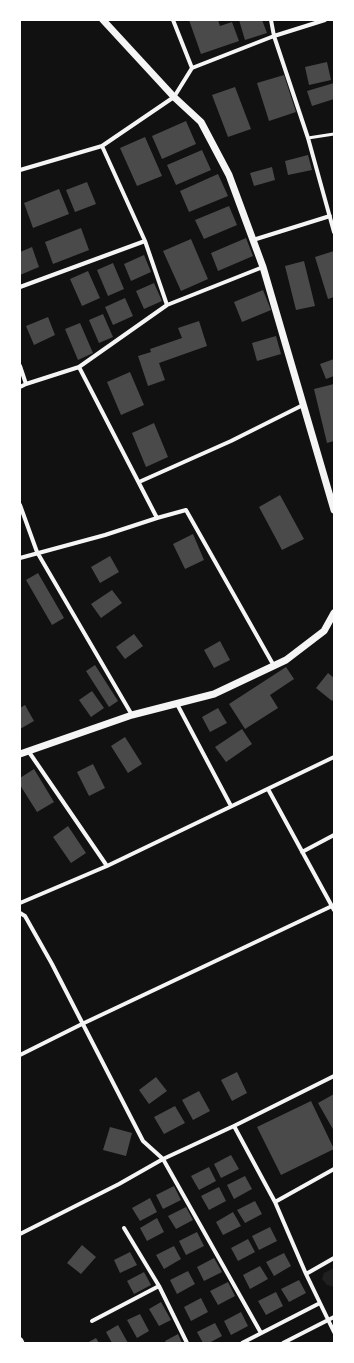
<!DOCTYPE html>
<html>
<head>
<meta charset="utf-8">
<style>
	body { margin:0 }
	#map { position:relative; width:354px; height:1363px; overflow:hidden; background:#111; font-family:Lora,serif }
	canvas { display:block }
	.frame { position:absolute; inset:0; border:21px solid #fff; pointer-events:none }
</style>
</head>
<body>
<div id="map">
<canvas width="354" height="1363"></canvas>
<div class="frame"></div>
</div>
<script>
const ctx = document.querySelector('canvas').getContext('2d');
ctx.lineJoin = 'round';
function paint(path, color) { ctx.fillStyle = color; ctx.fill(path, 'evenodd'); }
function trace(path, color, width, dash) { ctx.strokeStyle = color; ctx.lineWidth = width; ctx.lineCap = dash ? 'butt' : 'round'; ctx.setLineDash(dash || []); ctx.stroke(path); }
paint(new Path2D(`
	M 334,1268 L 334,1287 L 327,1285 L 322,1279 L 324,1273 Z`), '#202020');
paint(new Path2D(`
	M 189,20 L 218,20 L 220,26 L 232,22 L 239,41 L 201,54 Z
	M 239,20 L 262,20 L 267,33 L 245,40 Z
	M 327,62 L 331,80 L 309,85 L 305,67 Z
	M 284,75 L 296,112 L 269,121 L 257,83 Z
	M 334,83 L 334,99 L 312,106 L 307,91 Z
	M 235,87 L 251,129 L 228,137 L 212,95 Z
	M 186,121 L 196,144 L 162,159 L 152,136 Z
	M 145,137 L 162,176 L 137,186 L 120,148 Z
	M 202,150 L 211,170 L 176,185 L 167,165 Z
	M 308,155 L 312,170 L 288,175 L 285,161 Z
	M 272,167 L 275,180 L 254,186 L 250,173 Z
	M 218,174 L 228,196 L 189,212 L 180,191 Z
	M 87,182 L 96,204 L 75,212 L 66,190 Z
	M 59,189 L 69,214 L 33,228 L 24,203 Z
	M 229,206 L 237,225 L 204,239 L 195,220 Z
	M 81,228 L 89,250 L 53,264 L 45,242 Z
	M 246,238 L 253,256 L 218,271 L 211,253 Z
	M 191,239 L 208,279 L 181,291 L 163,251 Z
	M 32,247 L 39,267 L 20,275 L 20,252 Z
	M 334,251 L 334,297 L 328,299 L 315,257 Z
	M 144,255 L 151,272 L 131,281 L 124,264 Z
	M 304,261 L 315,306 L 296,310 L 285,266 Z
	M 113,263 L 124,289 L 108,296 L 97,270 Z
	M 88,271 L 100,298 L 82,306 L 70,279 Z
	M 154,283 L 162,301 L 144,309 L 136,291 Z
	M 263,290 L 271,310 L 242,322 L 234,302 Z
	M 125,298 L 133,316 L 113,325 L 105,307 Z
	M 103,314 L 113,337 L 99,343 L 89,320 Z
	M 48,317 L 55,335 L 34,345 L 26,326 Z
	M 199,321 L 207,346 L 159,363 L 165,380 L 148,386 L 138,356 L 151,352 L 150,349 L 182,338 L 178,328 Z
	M 80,323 L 93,353 L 78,360 L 65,329 Z
	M 276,336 L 281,354 L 257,361 L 252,343 Z
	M 334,359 L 334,376 L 326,379 L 320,364 Z
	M 130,372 L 144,405 L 121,415 L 107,382 Z
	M 334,384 L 334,441 L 327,443 L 314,389 Z
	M 154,423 L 168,457 L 146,467 L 132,433 Z
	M 280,495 L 304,539 L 282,550 L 259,507 Z
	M 193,534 L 204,560 L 185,569 L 173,544 Z
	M 110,556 L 119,572 L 100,583 L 91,567 Z
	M 38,573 L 64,618 L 52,625 L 26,580 Z
	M 112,590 L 122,603 L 101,618 L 91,604 Z
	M 134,634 L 143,646 L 125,659 L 116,647 Z
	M 220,641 L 230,660 L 214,668 L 204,650 Z
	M 95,665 L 118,701 L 109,707 L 86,671 Z
	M 286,667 L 294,679 L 270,695 L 278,708 L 245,729 L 229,704 Z
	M 328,673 L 334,678 L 334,698 L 332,701 L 316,688 Z
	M 92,691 L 104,708 L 91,717 L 79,700 Z
	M 25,705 L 34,721 L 20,729 L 20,708 Z
	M 218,708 L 227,723 L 210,732 L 202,717 Z
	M 242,729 L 252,744 L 226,762 L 215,747 Z
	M 125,737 L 142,764 L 128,773 L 111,746 Z
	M 93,764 L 105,788 L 89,796 L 77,772 Z
	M 34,769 L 54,802 L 37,812 L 20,785 L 20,778 Z
	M 68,826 L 86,853 L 71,863 L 53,837 Z
	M 237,1072 L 247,1093 L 232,1101 L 221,1080 Z
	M 156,1077 L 167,1091 L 149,1104 L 139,1090 Z
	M 199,1091 L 210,1111 L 193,1120 L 182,1100 Z
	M 334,1094 L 334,1131 L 318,1103 Z
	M 311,1101 L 334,1149 L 281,1175 L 257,1127 Z
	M 175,1106 L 185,1123 L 164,1134 L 154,1117 Z
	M 110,1127 L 132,1133 L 126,1156 L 103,1150 Z
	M 231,1155 L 239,1169 L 221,1178 L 214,1164 Z
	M 209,1167 L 216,1181 L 199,1190 L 191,1176 Z
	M 245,1176 L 252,1189 L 234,1199 L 227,1185 Z
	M 174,1186 L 181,1200 L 163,1209 L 156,1195 Z
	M 219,1187 L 226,1201 L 209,1210 L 201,1196 Z
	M 150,1198 L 157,1212 L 140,1221 L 132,1208 Z
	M 255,1201 L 262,1214 L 245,1223 L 237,1210 Z
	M 186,1207 L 193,1220 L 176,1229 L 168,1216 Z
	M 233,1212 L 241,1226 L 223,1235 L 216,1222 Z
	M 157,1218 L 164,1232 L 147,1241 L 140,1228 Z
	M 270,1227 L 277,1241 L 259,1250 L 252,1236 Z
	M 197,1232 L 204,1246 L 186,1255 L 179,1241 Z
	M 248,1239 L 255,1252 L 238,1261 L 231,1248 Z
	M 82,1245 L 96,1257 L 81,1274 L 67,1263 Z
	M 174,1246 L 181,1259 L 164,1269 L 156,1255 Z
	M 130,1252 L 137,1265 L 120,1273 L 114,1260 Z
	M 284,1253 L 291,1266 L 274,1276 L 266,1262 Z
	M 214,1258 L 222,1272 L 204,1281 L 197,1267 Z
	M 260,1266 L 268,1279 L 250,1289 L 243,1275 Z
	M 188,1271 L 195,1284 L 177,1294 L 170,1280 Z
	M 144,1272 L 151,1285 L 134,1294 L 127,1281 Z
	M 299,1280 L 306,1293 L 289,1302 L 281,1289 Z
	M 228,1282 L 235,1296 L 218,1305 L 210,1291 Z
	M 276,1292 L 283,1306 L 266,1315 L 258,1301 Z
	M 201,1298 L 208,1312 L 191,1321 L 184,1307 Z
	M 161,1302 L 171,1320 L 159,1326 L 149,1309 Z
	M 241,1312 L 248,1326 L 231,1335 L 224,1321 Z
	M 140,1314 L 149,1331 L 137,1338 L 127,1320 Z
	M 215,1323 L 222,1336 L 209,1343 L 203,1343 L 197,1332 Z
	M 118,1325 L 128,1343 L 112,1343 L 106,1332 Z
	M 178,1334 L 182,1343 L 166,1343 L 165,1341 Z
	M 96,1338 L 99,1343 L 87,1343 Z`), '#4a4a4a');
trace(new Path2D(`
	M 308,138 L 334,134`), '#f5f5f5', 3);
trace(new Path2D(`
	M 173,20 L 192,68
	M 271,20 L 274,36 L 308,138 L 334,232
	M 102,146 L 145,241 L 167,305
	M 20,170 L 102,146 L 174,97 L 192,68 L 274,36 L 325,20
	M 253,240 L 330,216
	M 20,287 L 145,241
	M 20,366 L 26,384
	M 79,367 L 157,518
	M 20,387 L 26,384 L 79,367 L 167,305 L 263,267
	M 139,482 L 231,441 L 303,405
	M 20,505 L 37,552 L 132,715
	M 20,558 L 105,535 L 157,518 L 186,510 L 274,666
	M 177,704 L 231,806
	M 29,752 L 107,866
	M 268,789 L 334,910
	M 302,852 L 334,835
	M 20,903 L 107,866 L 334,757
	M 20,913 L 25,916 L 52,964 L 143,1141 L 163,1159 L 261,1333
	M 20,1055 L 82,1024 L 332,906
	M 234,1126 L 275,1202 L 306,1274 L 334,1332
	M 275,1202 L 334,1169
	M 124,1228 L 159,1286 L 187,1343
	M 20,1234 L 119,1184 L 163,1159 L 234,1126 L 334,1076
	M 306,1274 L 334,1258
	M 92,1321 L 159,1286
	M 242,1343 L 320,1303
	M 283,1343 L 334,1317`), '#f5f5f5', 4);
trace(new Path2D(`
	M 103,20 L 174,97 L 201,122 L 229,175 L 263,267 L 334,510
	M 20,754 L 132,715 L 214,694 L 286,660 L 324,631 L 334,613
	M 20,1341 L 21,1343`), '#f5f5f5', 7);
</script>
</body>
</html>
